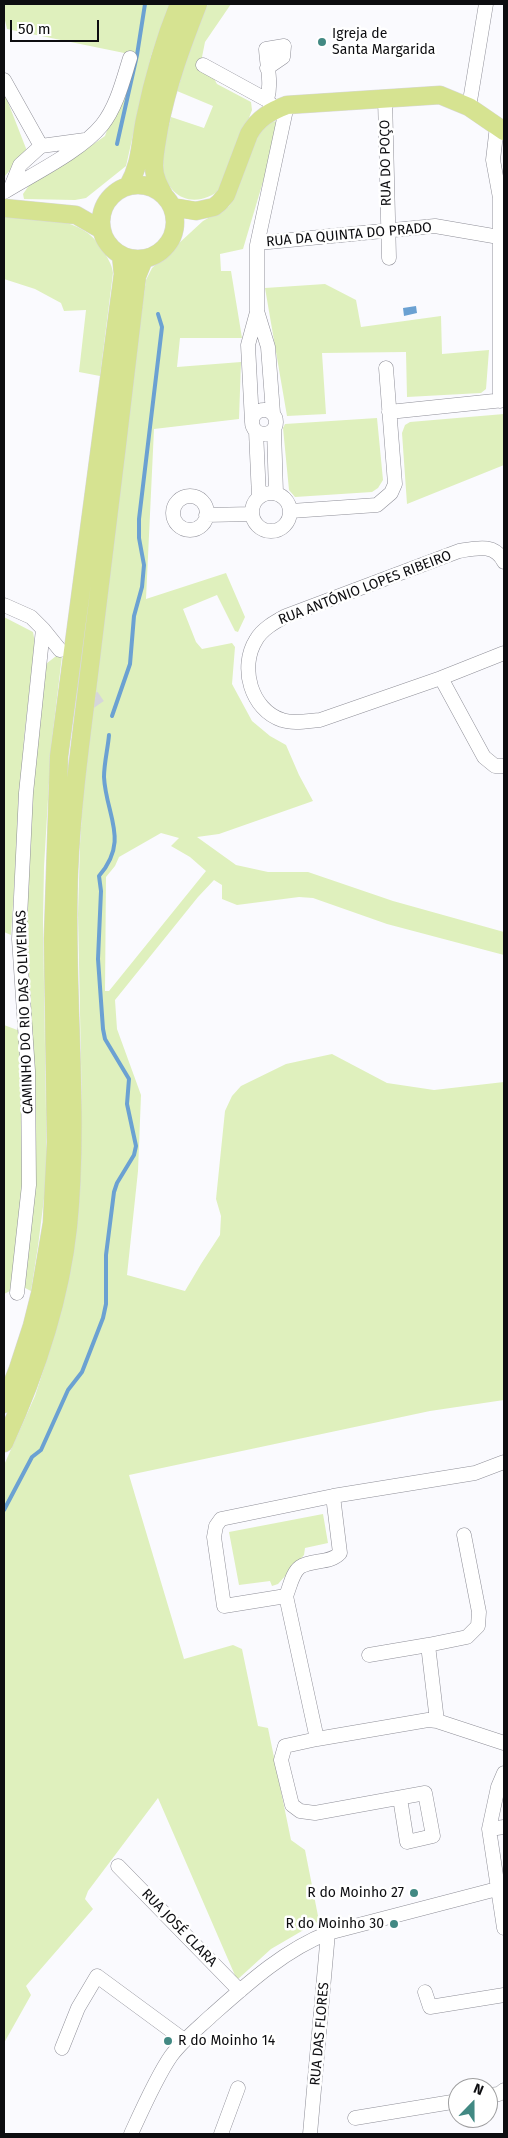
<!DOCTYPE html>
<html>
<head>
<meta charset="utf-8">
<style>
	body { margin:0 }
	#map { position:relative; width:508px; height:2138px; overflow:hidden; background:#fafafe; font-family:"Fira Sans",sans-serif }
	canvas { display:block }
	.frame { position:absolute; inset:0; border:5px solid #0d0d10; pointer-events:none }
	.north { position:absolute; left:448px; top:2078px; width:50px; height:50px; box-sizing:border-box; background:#fff; border:1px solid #9e9e9f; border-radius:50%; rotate:22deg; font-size:14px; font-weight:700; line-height:20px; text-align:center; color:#0d0d10 }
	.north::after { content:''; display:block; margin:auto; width:18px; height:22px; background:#428983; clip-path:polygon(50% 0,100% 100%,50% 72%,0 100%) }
	.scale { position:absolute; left:10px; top:20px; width:89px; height:22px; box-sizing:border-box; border:2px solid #0d0d10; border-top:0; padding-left:6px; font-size:15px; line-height:18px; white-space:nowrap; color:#0d0d10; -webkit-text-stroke:4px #fff; paint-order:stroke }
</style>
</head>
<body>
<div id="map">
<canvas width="508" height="2138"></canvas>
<div class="frame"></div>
<div class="north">N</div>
<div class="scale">50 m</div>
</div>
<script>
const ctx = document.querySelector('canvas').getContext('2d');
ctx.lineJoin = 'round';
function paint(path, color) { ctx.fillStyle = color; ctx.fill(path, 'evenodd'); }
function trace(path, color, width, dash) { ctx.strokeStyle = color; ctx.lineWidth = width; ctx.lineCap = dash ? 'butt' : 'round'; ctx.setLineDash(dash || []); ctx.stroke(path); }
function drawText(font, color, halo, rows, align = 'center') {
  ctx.font = font + ' "Fira Sans",sans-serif'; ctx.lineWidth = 5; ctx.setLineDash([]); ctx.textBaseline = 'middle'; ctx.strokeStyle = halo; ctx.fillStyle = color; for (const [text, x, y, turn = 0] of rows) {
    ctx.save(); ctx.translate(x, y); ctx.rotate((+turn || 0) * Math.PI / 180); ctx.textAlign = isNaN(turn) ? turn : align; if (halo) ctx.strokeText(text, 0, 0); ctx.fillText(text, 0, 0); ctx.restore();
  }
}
paint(new Path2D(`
	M 4,4 L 170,4 L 151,56 L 126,166 L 86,198 L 75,200 L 24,199 L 23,194 L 30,184 L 56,170 L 105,136 L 134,55 L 7,29 L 4,16 Z
	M 208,4 L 231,4 L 205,42 L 202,57 L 217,84 L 251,102 L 252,110 L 222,188 C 197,210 168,200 162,167 C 160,155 168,129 171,117 L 204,128 L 213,106 L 177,91 L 193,37 Z
	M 4,92 L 27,151 L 4,177 Z
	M 281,121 L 243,249 L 220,254 L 221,271 L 231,271 L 242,338 L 180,338 L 177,367 L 241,362 L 239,419 L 154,429 L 146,599 L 226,573 L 245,617 L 238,632 L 235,631 L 217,595 L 183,609 L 196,642 L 202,649 L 232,643 L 235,647 L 232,684 L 252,721 L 270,736 L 286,745 L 299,775 L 313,801 L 219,834 L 197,837 L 236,865 L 268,872 L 308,872 L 393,901 L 504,932 L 504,955 L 387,924 L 313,898 L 299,897 L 237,905 L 222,899 L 222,885 L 214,880 L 198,897 L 115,1000 L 117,1029 L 141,1095 L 138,1171 L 127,1275 L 185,1291 L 201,1264 L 220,1235 L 221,1216 L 216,1199 L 225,1111 L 232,1096 L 241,1086 L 286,1064 L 332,1054 L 387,1083 L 434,1090 L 504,1082 L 504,1400 L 430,1411 L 129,1475 L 184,1659 L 233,1645 L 242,1649 L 258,1726 L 268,1728 L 291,1840 L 305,1850 L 319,1921 L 271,1949 L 237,1980 L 158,1798 L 88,1891 L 85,1899 L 93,1909 L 26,1986 L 31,1995 L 4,2043 L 4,1465 L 35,1396 L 54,1337 L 68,1276 L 79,1202 L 82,1111 L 78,914 L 80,844 L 87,732 L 139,328 L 146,280 L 152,268 L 203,221 L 229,206 L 234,199 L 255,140 L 268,122 ZM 161,833 L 179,838 L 171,846 L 190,857 L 206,871 L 109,991 L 105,991 L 106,877 L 115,866 L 119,857 Z
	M 4,216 C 39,219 82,215 102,249 C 107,257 112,264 113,273 L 100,376 L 79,372 L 86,310 L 64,311 L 61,303 L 35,289 L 4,279 Z
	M 325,284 L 356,300 L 361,327 L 441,316 L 442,354 L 489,350 L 486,389 L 481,393 L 407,397 L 406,352 L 322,353 L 326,414 L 287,416 L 265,288 Z
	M 504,414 L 504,465 L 407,504 L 402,433 L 405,425 L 410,422 Z
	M 377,418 L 383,480 L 378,488 L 372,492 L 295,497 L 289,490 L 283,428 L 285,424 Z
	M 4,617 L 33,632 L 35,643 L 24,738 L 11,935 L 4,932 Z
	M 60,653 L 62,656 L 51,748 L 44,867 L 43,921 L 47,1175 L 38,1246 L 31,1291 L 23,1287 L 29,1015 L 26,937 L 29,809 L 42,667 Z
	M 4,1025 L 20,1031 L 27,1180 L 12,1290 L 4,1294 Z
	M 323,1514 L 328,1543 L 305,1548 L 304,1555 L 278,1584 L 272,1586 L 270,1581 L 239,1585 L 229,1532 Z`), '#dff0bd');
paint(new Path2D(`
	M 416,306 L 417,313 L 404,316 L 403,308 Z`), '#6ba1d2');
trace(new Path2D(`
	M 117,144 L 137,55 L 145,4
	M 112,716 L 130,664 L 134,616 L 142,587 L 144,565 L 139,538 L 139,519 L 162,327 L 158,314
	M 4,1510 L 32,1457 L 41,1450 L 68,1390 L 82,1372 L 103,1318 L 106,1304 L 106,1255 L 114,1192 L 117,1183 L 134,1155 L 136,1146 L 127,1104 L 129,1079 L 105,1039 L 103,1029 L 98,959 L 101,891 L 99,876 C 130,840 106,816 104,777 C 104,763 108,748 109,735`), '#6ba1d2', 4);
trace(new Path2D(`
	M 68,661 L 98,705`), '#d6d6da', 14, [14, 7]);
const minor = new Path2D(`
	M 203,65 L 267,100 L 273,107
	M 267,68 L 283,57 L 284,46 L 266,49 C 267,66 272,84 267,100
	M 4,80 L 41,146
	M 385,98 L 389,258
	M 469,107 L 486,4
	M 497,126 L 493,160 L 500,198 L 500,401
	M 11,187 L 20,165 L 41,146 L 85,140
	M 4,192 C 33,174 81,151 102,125 C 117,106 123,80 130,58
	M 258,243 L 435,226 L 499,237
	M252 422a12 12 0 1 1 24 0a12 12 0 1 1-24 0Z
	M 389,412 L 504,400
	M 273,413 L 268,347 L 257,311 L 257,245 L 287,105
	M 252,422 L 248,345 L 257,312
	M 274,430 L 276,493
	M 256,431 L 259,497
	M252 512a19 19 0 1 1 38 0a19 19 0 1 1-38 0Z
	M173 513a17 17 0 1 1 34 0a17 17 0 1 1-34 0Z
	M 291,511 L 377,505 L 391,493 L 395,484 L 386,368
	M 206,515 L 252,514
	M 504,562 C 495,543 477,548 459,551 L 286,616 C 275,622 262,629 256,640 C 239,667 251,710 282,720 C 293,724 308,721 320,720 L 441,678 L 504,653
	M 4,605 L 31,617 L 43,629 L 26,793 L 19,939 L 28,1071 L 29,1185 L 17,1293
	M 43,629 L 60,650
	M 441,678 L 484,757 L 495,766 L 504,766
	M 286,1596 C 290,1587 292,1573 300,1567 C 312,1559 330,1564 340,1553 L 333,1496
	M 369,1655 L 428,1645
	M 437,1721 L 428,1645 L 467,1637 L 478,1626 L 479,1612 L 464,1535
	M 317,1739 L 286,1596 L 224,1606 L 214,1537 L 216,1526 L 221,1519 L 333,1496 L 475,1473 L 504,1462
	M 504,1773 L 498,1787 L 489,1829 L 504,1928
	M 400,1798 L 407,1842 L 433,1836 L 425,1793 L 315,1813 L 300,1811 L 292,1805 L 281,1760 L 285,1746 L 317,1739 L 428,1720 L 437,1721 L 504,1743
	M 489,1829 L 504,1827
	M 118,1866 L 240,1991
	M 425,1992 L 430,2007 L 504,1995
	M 62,2048 L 78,2008 L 97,1976 L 184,2040
	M 488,2095 L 499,2094 L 504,2090
	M 355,2118 L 458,2101
	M 131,2134 C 141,2112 157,2076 171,2056 C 182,2041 197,2029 211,2016 C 246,1985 284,1950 328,1933 L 497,1889
	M 221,2134 L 238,2088
	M 310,2134 L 328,1933`);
const major = new Path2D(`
	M101 222a37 37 0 1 1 74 0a37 37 0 1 1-74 0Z
	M 128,186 C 141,164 140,143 145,119 C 153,80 164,41 179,4
	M 164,195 C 159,186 154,177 154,166 C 154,154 157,141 159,128 C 167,85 182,45 198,4
	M 172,207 L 196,211 L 214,207 L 219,203 L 226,195 L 249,134 C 258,118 271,111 287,105 L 440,95 L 469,107 L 504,131
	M 4,208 L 76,215 L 102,230
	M 4,1404 L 18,1369 L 32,1326 L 40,1294 L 52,1223 L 56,1143 L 53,939 L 59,756 L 123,274 L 121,255
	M 4,1443 C 35,1375 60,1302 68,1227 C 80,1109 64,990 69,871 C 72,795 84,718 93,641 C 108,519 123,398 137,276 L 144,259`);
trace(minor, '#8f8f98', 15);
trace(major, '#d8d8d9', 19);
trace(minor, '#fff', 14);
trace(major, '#d6e391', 18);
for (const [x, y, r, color] of [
	[322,42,5,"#428983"],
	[414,1893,5,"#428983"],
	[394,1924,5,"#428983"],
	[168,2041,5,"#428983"]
]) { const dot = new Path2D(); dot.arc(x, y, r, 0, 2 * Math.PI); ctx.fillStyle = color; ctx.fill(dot); trace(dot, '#fff', 2); }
drawText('14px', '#0d0d10', '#fff', [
	["Igreja de",332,34],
	["Santa Margarida",332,50],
	["R do Moinho 27",404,1893,"right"],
	["R do Moinho 30",384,1924,"right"],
	["R do Moinho 14",178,2041]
], 'left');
drawText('14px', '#0d0d10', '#fff', [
	["RUA DO POÇO",386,163,-91],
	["RUA DA QUINTA DO PRADO",349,235,-5],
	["RUA ANTÓNIO LOPES RIBEIRO",365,588,-21],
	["CAMINHO DO RIO DAS OLIVEIRAS",25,1012,-92],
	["RUA JOSÉ CLARA",179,1928,46],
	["RUA DAS FLORES",320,2034,-85]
]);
</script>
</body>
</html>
